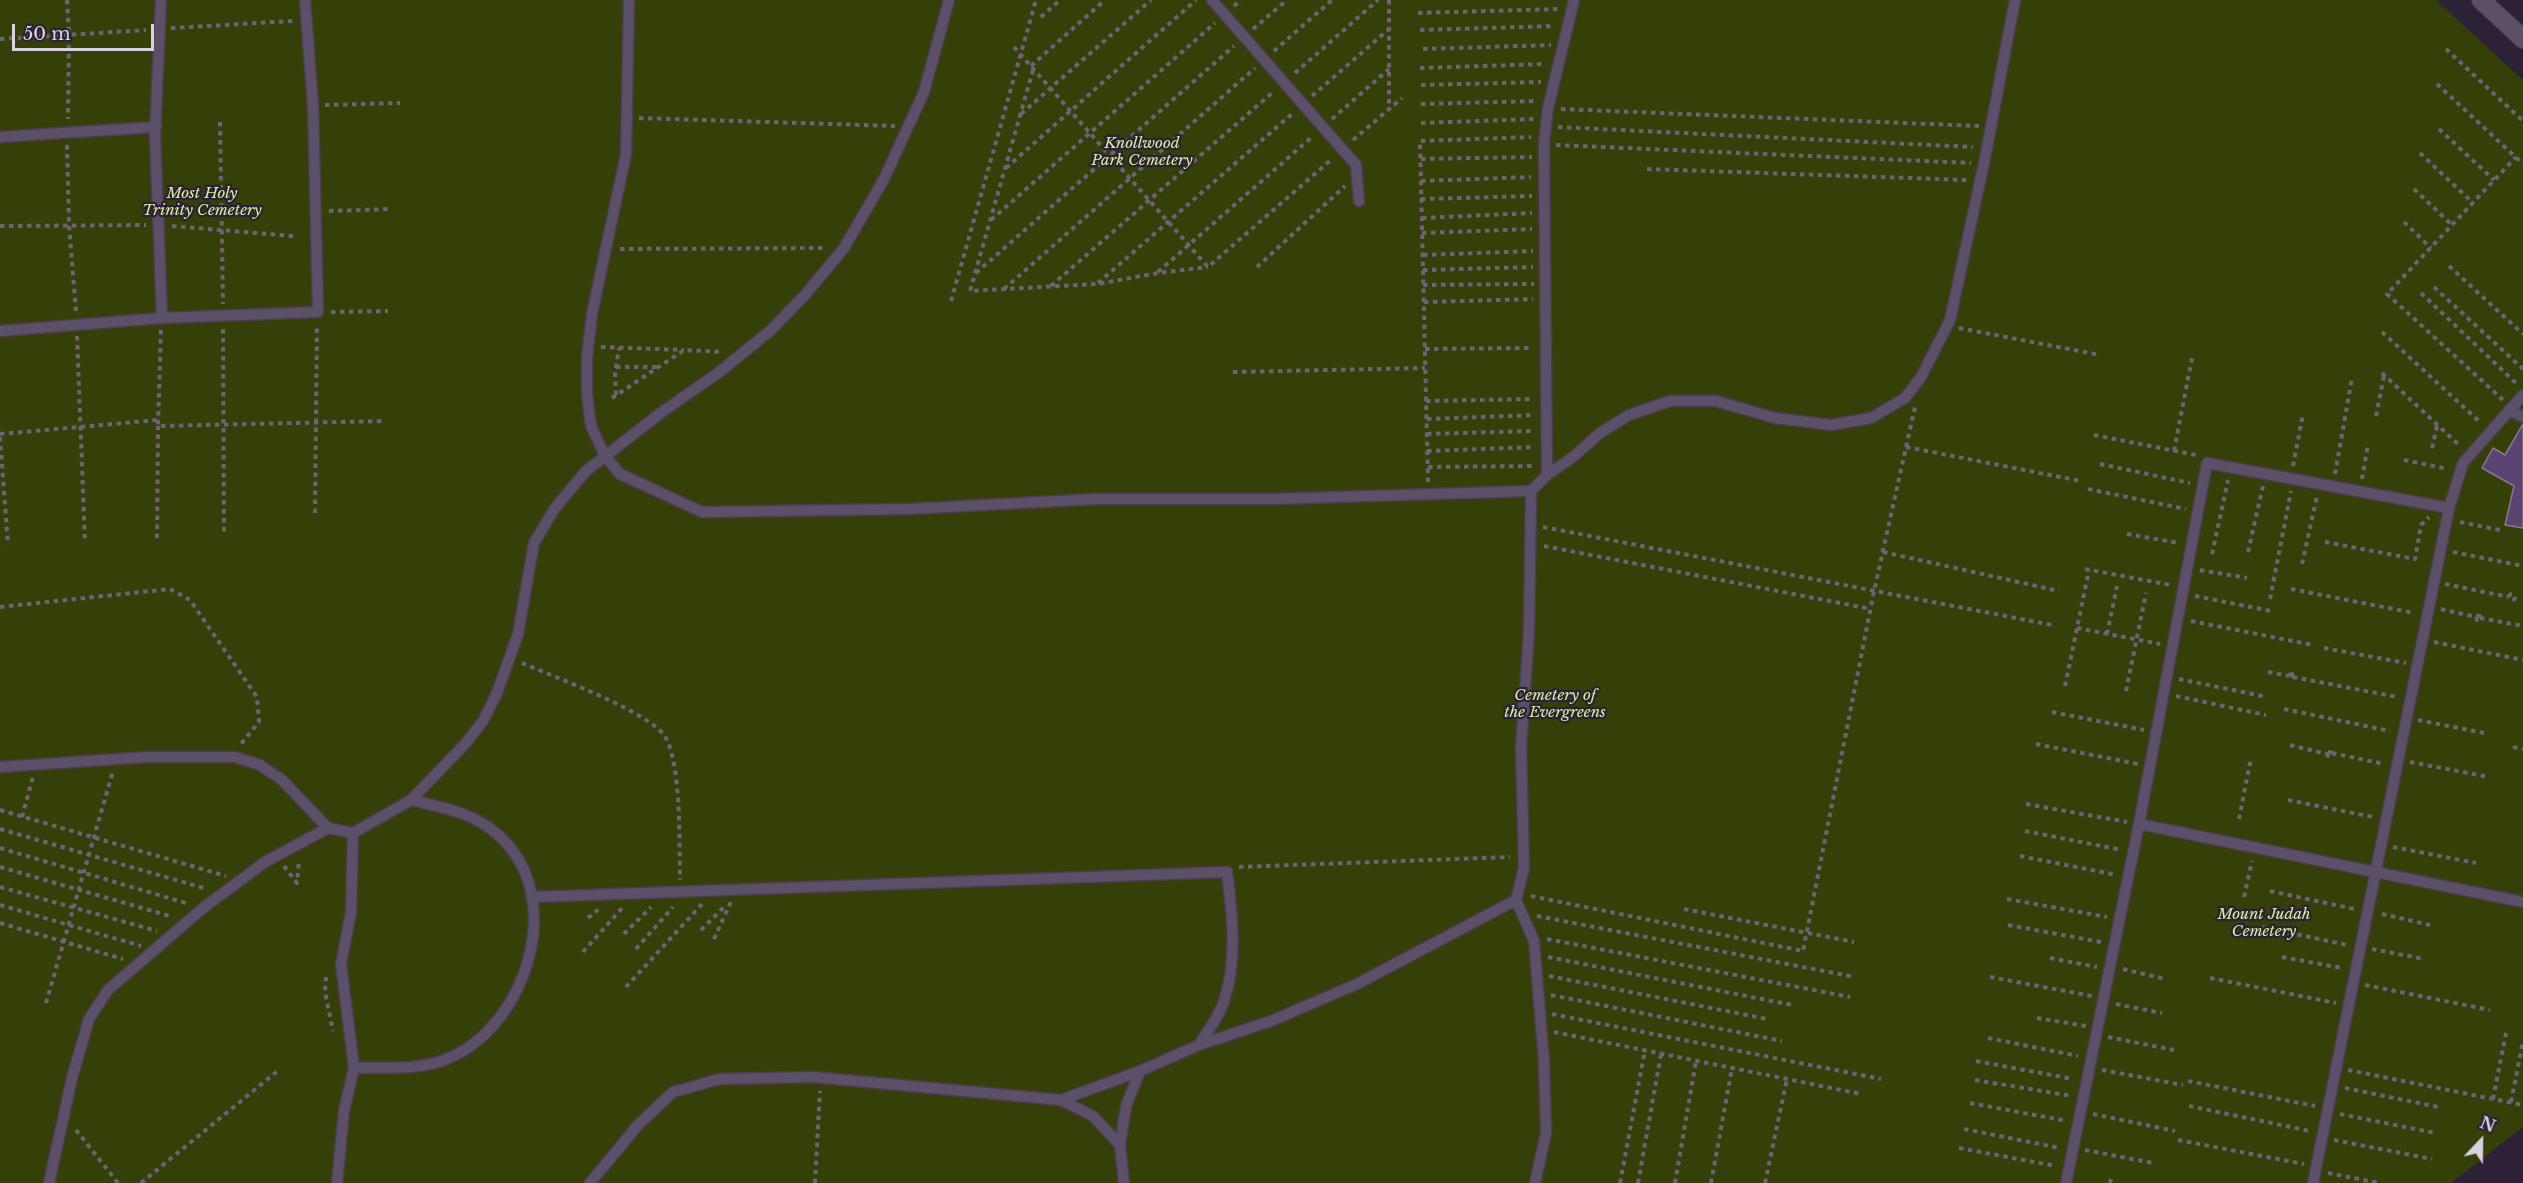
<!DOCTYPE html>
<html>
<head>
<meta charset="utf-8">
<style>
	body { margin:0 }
	#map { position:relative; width:2523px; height:1183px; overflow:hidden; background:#2c2137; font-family:"Libre Baskerville",serif }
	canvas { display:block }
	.north { position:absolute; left:2451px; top:1111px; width:60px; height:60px; -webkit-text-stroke:4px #2c2137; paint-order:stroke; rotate:22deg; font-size:16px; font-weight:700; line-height:24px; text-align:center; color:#d9d2e0 }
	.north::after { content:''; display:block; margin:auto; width:21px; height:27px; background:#d9d2e0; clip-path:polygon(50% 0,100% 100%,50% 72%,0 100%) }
	.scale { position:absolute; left:12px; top:24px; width:142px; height:27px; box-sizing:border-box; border:3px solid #d9d2e0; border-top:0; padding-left:8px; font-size:18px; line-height:21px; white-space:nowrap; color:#d9d2e0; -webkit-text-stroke:4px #2c2137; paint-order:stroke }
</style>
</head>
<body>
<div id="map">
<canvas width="2523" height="1183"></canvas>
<div class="north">N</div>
<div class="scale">50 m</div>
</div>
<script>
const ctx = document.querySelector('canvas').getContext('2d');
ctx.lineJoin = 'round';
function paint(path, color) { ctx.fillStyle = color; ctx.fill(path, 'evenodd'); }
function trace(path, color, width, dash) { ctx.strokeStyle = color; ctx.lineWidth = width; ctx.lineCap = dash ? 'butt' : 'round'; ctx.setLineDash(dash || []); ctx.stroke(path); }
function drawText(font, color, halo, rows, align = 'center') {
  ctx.font = font + ' "Libre Baskerville",serif'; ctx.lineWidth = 4.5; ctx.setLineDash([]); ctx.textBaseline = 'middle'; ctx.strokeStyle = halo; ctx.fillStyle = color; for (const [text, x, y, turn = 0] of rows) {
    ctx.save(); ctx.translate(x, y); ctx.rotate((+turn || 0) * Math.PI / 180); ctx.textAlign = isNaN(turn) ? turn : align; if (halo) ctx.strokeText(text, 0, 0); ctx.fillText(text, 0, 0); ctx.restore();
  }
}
paint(new Path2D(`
	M 0,0 L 2436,0 L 2523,80 L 2523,1127 L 2451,1183 L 0,1183 Z`), '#354008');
const building = new Path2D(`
	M 2523,424 L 2523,528 L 2505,525 L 2514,486 L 2482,468 L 2493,448 L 2505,455 Z`);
paint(building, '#5b4372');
trace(building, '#847892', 1.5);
const service = new Path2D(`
	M 161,0 L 155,135 L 162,318
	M 629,0 L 626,154 L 592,314 L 587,358 L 587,394 L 591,426 L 605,456 L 620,474 L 702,512 L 909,509 L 1096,499 L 1273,499 L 1531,491 L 1547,475 L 1573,457 L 1600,433 L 1629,415 L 1670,401 L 1716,401 L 1775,418 L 1831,425 L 1871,418 L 1905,398 L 1921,377 L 1950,320 L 1984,163 L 2015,0
	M 1212,0 L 1356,165 L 1359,201
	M 0,137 L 156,127
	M 0,331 L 162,318 L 318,312 L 313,105 L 305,0
	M 2509,410 L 2523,417
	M 1547,475 L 1544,144 L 1548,108 L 1574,0
	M 1531,491 L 1529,631 L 1521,747 L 1524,868 L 1516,900 L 1534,941 L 1544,1061 L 1546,1133 L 1535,1183
	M 0,767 L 147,757 L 235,757 L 260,765 L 282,780 L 328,828 L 353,833
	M 2139,824 L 2523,902
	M 533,897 L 1227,872 C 1232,913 1238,960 1224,1001 C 1220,1016 1207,1031 1199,1045
	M 354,1068 C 384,1067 421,1071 449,1058 C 527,1025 568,896 498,835 C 473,812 443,808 411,800
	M 1061,1100 L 1140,1071 L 1199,1045 L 1271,1021 L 1357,984 L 1516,900
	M 1120,1145 L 1126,1106 L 1140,1071
	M 49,1183 L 72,1078 L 89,1019 L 108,990 L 203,908 L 265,862 L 328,828
	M 337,1183 L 344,1111 L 354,1068 L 341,964 L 351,912 L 353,833 L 411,800 L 465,744 L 483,721 L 497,693 L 518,634 L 534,543 L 555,508 L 586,471 L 662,412 L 718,373 L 770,331 L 805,295 L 844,248 L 884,179 L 924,92 L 949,0
	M 590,1183 L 638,1125 L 673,1092 L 720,1079 L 813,1077 L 1061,1100 L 1093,1116 L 1120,1145 L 1124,1183
	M 2066,1183 L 2139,824 L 2207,463 L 2449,508
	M 2313,1183 L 2449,508 L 2463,463 L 2523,395`);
const tertiary = new Path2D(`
	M 2481,0 L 2523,39`);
trace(service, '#483e50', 13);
trace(tertiary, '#483e50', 20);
trace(new Path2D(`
	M 67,0 L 69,34 L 68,119
	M 1389,0 L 1389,108
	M 1234,6 L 1241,0
	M 1418,13 L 1558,9
	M 1041,17 L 1060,0
	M 171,28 L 293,21
	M 1253,29 L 1287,0
	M 1420,30 L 1555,26
	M 0,39 L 146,30
	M 1014,47 L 1208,267 L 1332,159
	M 1423,49 L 1551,45
	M 2446,49 L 2523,121
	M 1274,51 L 1332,0
	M 1031,66 L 1105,0
	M 1420,68 L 1545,64
	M 1033,70 L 970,291 L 1097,284 L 1158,273 L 1208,267
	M 1295,73 L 1378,0
	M 2437,84 L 2523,164
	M 1421,85 L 1541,82
	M 1312,96 L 1389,29
	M 1421,104 L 1537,101
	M 325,105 L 400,103
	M 1561,109 L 1979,126
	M 1021,114 L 1151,0
	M 639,118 L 895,126
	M 1332,119 L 1389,69
	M 220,122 L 223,304
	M 1421,123 L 1534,119
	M 1558,127 L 1973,147
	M 2439,129 L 2494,180
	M 1353,140 L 1402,98
	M 67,145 L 69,225 L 76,311
	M 1556,145 L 1971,163
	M 2420,153 L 2473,203
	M 1421,159 L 1532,157
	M 1006,168 L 1196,0
	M 1647,169 L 1967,180
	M 1421,181 L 1531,177
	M 2414,189 L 2452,225
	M 1421,199 L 1532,196
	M 329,211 L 391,209
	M 1422,218 L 1532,213
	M 991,220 L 1215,23
	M 2404,222 L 2431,248
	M 0,226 L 146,225
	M 172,226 L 293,236
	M 1422,233 L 1532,229
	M 620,249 L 825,248
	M 1423,255 L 1533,251
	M 2449,266 L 2523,334
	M 1257,267 L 1345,186
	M 1423,270 L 1533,267
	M 1158,272 L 1313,136
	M 976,273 L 1234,46
	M 1098,283 L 1293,113
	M 1423,285 L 1534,284
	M 1051,286 L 1273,92
	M 2434,287 L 2523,369
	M 1004,289 L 1255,68
	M 2421,293 L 2517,384
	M 951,301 L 1036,0
	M 1424,302 L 1533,299
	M 331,312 L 388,311
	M 1959,328 L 2100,355
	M 223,329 L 224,534
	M 161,330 L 158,426 L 385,421
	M 2382,332 L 2481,423
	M 77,336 L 85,543
	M 601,347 L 684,350
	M 1425,349 L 1533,348
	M 616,367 L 657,367
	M 1233,372 L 1425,368
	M 2382,373 L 2460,446
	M 616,395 L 615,373 L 619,348
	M 612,398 L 684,350 L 723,352
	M 2503,400 L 2387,294 L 2516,157
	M 1426,401 L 1533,399
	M 2376,416 L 2384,376
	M 1427,419 L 1534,415
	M 0,434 L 158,420
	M 1427,434 L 1534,431
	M 2094,435 L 2196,455
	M 0,437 L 8,545
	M 1906,447 L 2081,481
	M 2432,448 L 2437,426
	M 1427,451 L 1534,447
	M 2174,451 L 2192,358
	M 2404,460 L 2448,469
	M 2100,464 L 2190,483
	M 2293,466 L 2303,414
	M 1428,467 L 1535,466
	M 2335,474 L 2352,378
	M 2362,479 L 2368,444
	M 1428,482 L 1420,141 L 1531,137
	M 2088,489 L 2186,509
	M 315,513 L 317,324
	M 2460,522 L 2500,530
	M 1543,527 L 2052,625
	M 2127,534 L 2179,543
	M 157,538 L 158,426
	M 2325,542 L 2415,559 L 2421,525 L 2429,517
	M 1544,546 L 1871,609
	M 1883,552 L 2059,591
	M 2248,552 L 2263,486
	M 2453,552 L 2523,566
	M 2212,554 L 2228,480
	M 2302,564 L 2317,496
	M 2085,569 L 2171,585
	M 2200,570 L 2247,578
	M 2445,584 L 2509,597
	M 2291,589 L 2414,613
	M2509 597a3 3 0 1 1 6 0a3 3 0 1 1-6 0Z
	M 2195,596 L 2271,611
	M 2270,599 L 2291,491
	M 0,607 L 170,589 L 190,600 L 257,697 L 259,722 L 241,744
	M 2441,609 L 2476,617
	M 2476,616 L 2480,616 L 2480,619 L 2477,620 Z
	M 2480,618 L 2523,626
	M 2191,621 L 2313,645
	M 2077,628 L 2160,644
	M 2107,634 L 2117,586
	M 2434,642 L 2523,660
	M 2324,648 L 2406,663
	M 522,663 C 554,677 645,710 664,735 C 682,761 679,846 680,880
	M 2268,672 L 2289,676
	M 2292,674 L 2293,677 L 2290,678 L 2289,675 Z
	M 2293,677 L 2397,697
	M 2179,679 L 2267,697
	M 2065,686 L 2089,570
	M 2126,691 L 2146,593
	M 2176,696 L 2266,715
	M 2284,709 L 2390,731
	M 2052,712 L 2144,730
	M 2418,720 L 2484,733
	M 2036,744 L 2138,764
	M 2290,745 L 2327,754
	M 2513,747 L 2523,749
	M 2328,752 L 2331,752 L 2331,756 L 2328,756 Z
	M 2332,753 L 2384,764
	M 2410,762 L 2489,777
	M 2288,800 L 2373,817
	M 2026,804 L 2127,822
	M 0,810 L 226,876
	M 22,817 L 33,777
	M 2239,819 L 2251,758
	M 0,829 L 207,889
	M 2025,831 L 2122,850
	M 2393,847 L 2476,863
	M 0,848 L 189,904
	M 2020,856 L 2117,875
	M 284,866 L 297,883 L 299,860
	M 0,867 L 173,917
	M 1239,867 L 1510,857
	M 0,887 L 157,931
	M 2270,891 L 2354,909
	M 1531,896 L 1803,951 L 1874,591 L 1915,407
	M 2244,897 L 2252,861
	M 2007,899 L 2107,917
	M 0,905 L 141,946
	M 1684,909 L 1854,942
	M 2382,914 L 2434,926
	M 1537,916 L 1855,977
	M 588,918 L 599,909
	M 0,923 L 123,959
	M 2008,925 L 2101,942
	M 2262,927 L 2347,945
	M 701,930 L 724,907
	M 624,934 L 651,907
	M 714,939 L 731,902
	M 1547,939 L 1850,997
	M 636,949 L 673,907
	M 2372,949 L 2424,959
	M 583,952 L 623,907
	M 1548,957 L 1792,1005
	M 2282,957 L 2342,968
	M 2050,958 L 2097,967
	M 2123,969 L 2165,979
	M 1549,976 L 1767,1019
	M 326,977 L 325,992 L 333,1031
	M 1990,977 L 2092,996
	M 2210,978 L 2336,1003
	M 2365,985 L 2490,1010
	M 626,987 L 702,904
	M 1551,995 L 1782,1041
	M 46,1003 L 113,771
	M 2116,1004 L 2162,1013
	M 1552,1014 L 1881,1079
	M 2037,1018 L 2086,1026
	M 1554,1032 L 1861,1094
	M 2108,1037 L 2174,1050
	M 1988,1038 L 2078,1056
	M 1976,1061 L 2073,1079
	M 2102,1070 L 2183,1085
	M 2348,1070 L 2523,1105
	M 1975,1080 L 2072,1096
	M 2188,1081 L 2315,1106
	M 2345,1088 L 2438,1107
	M 2493,1099 L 2506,1033
	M 2511,1102 L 2523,1041
	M 1970,1103 L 2067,1121
	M 2189,1106 L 2310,1131
	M 2093,1114 L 2175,1131
	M 2340,1114 L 2435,1133
	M 1964,1129 L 2060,1148
	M 76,1130 L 118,1183
	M 2178,1140 L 2304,1164
	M 2334,1140 L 2432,1159
	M 1959,1148 L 2056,1166
	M 2085,1150 L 2153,1163
	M 2328,1173 L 2379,1183
	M 141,1183 L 280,1069
	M 815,1183 L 820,1091
	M 1620,1183 L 1645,1050
	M 1638,1183 L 1661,1054
	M 1675,1183 L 1696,1061
	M 1711,1183 L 1732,1068
	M 1765,1183 L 1787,1079
	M 2110,1183 L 2111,1179`), '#6c6376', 4, [4.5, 4.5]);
trace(service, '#5c5069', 10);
trace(tertiary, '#5c5069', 18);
drawText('italic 15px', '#d8f09b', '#2c2137', [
	["Knollwood",1142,144],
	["Park Cemetery",1142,161],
	["Most Holy",202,194],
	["Trinity Cemetery",202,211],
	["Cemetery of",1555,696],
	["the Evergreens",1555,713],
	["Mount Judah",2264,915],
	["Cemetery",2264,932]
]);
</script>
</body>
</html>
